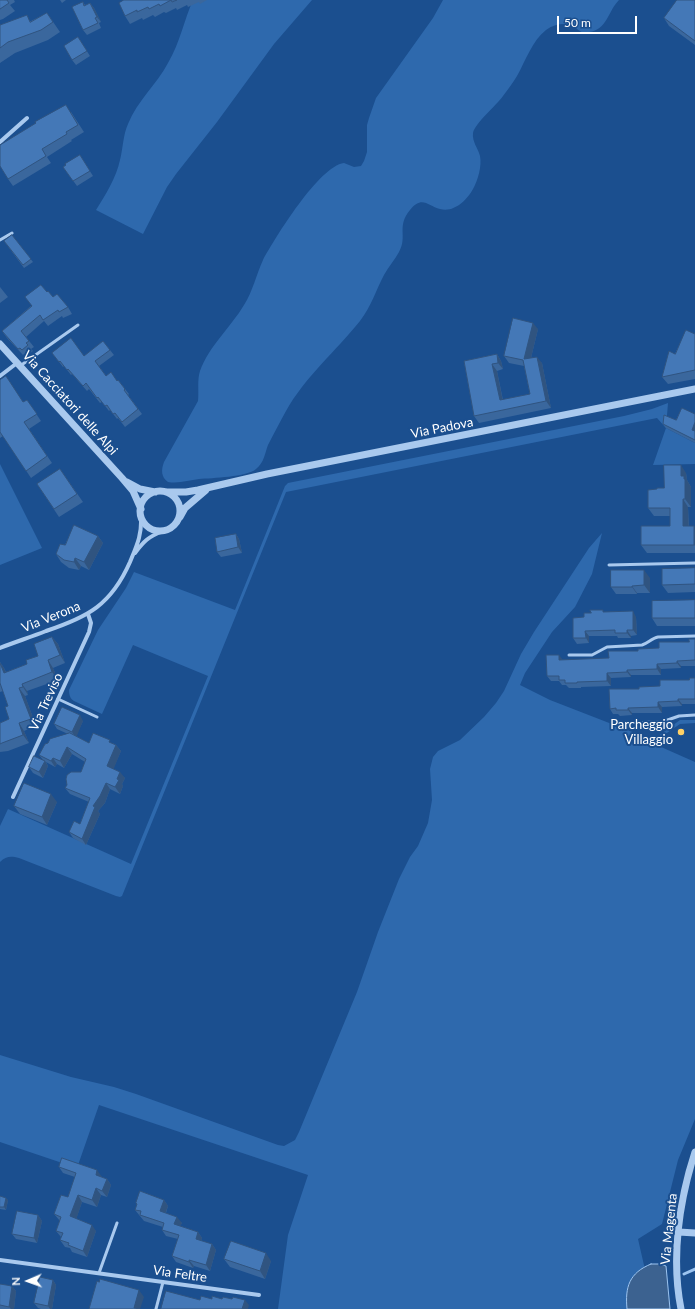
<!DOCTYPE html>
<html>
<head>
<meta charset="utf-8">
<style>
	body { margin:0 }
	#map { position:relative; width:695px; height:1309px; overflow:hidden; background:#1b4f8f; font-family:Lato,sans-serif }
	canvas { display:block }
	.north { position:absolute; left:8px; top:1261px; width:40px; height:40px; -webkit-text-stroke:3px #1b4f8f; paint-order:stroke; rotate:268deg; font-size:11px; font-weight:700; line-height:16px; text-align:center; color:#fff }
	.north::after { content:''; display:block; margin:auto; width:14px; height:18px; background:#fff; clip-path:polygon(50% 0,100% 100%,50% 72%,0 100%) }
	.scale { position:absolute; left:557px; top:16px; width:80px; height:18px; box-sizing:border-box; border:2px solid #fff; border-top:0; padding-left:5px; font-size:12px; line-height:14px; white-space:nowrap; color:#fff; -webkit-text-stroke:3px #1b4f8f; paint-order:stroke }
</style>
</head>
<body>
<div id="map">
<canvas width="695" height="1309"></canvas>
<div class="north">N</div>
<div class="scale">50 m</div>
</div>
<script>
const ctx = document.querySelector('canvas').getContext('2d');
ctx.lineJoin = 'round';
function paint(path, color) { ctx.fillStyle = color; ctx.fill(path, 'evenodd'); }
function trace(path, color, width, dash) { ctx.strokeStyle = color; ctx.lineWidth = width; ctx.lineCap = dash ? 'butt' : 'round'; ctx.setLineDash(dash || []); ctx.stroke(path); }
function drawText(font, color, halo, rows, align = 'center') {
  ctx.font = font + ' Lato,sans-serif'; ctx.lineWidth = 4; ctx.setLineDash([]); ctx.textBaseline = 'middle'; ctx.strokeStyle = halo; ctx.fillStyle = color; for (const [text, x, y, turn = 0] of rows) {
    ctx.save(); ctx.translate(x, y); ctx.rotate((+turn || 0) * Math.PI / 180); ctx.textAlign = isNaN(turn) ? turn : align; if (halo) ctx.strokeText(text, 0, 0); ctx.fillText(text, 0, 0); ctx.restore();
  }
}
paint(new Path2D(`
	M 193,0 L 312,0 L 274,44 L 217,122 L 176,174 L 167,187 L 143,234 L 96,210 C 106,194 116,178 120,160 C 123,148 123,135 128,124 C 137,101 157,84 168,63 C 180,43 184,20 193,0 Z
	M 443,0 L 619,0 C 608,11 607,30 589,32 C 586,33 582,33 580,31 C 577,30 575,26 572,25 C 563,23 554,24 546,30 C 532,41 526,60 517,76 C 513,83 508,89 503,96 C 496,106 475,123 473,133 C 472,142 478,148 480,156 C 482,166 478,180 473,189 C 467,200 454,213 440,209 C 428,206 422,195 410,210 C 396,227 408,236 399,252 C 395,260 388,267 384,275 C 376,290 371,307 360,321 C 336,351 305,377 286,411 C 280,422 274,433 268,445 C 265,453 264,463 256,469 C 247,477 212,478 199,479 C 189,480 179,484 168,482 C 161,477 161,470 164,462 L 198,401 C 199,391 197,380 200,371 C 209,346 231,327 244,305 C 253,291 256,275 263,260 C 275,238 319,166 344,163 L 354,167 L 361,166 L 364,161 L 367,152 L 367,125 L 369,118 L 376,98 L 433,18 Z
	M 668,403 L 666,428 L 657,418 L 286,492 L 122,896 L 120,897 L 116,896 L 19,858 C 11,856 6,856 0,862 L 0,826 L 8,809 L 131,864 L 208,676 L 133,645 L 102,714 L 74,701 C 70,699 69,694 69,690 L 98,630 L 126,588 L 134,572 L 235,610 L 285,486 L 288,483 L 624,416 L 652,409 Z
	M 666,428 L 695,443 L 695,464 L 653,465 Z
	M 0,464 L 42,548 L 0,565 Z
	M 602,533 L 592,574 L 575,607 L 552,632 L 525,673 L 520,685 L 550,700 L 653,740 L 680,720 L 695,720 L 695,723 L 680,724 L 652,743 L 695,762 L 695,1119 L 678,1160 L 662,1224 L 638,1239 L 654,1309 L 278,1309 L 288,1235 L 308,1175 L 99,1105 L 77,1168 L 0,1142 L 0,1055 L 71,1077 L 114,1087 L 136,1094 L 278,1145 L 284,1146 L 295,1140 L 299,1132 L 357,992 L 378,932 L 399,879 L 410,857 L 418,846 L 428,823 L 432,800 L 430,769 L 433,757 L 438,751 L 460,740 L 484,717 L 496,703 L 504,691 L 521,654 L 534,632 L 589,548 Z`), '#2e69ad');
const water = new Path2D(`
	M 651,1264 L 659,1264 L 666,1266 L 670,1309 L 627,1309 C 625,1287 629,1273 651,1264 Z`);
paint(water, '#3c6290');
trace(water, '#9cc4f0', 1);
trace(new Path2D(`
	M 684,1274 L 695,1269`), '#9cc4f0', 3);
trace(new Path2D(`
	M 0,240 L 12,233
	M 20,366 L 78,325
	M 609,565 L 695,563
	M 569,655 L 592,655 L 607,647 L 642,645 C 648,643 652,638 658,637 L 695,636
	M 58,699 L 97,717
	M 624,723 L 662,722 L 679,716 L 695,715
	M 99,1273 L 117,1223
	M 156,1309 L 163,1282`), '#a9c9ee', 3);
trace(new Path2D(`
	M 0,142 L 27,118
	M 0,376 L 17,363
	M 135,553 C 144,541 148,537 163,531
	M 0,648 C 15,642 31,637 46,631 C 88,617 111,605 130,562 C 137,545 142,535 141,516
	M 13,797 L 89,632 L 91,623 L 88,614
	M 0,1260 L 259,1295`), '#a9c9ee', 4);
trace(new Path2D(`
	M 0,344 L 122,478 L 133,491 L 141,509
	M 127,482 L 140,489 L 155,492
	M140 511a20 20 0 1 1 40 0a20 20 0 1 1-40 0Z
	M 167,492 L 186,492 L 198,490 L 267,474 L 695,389
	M 180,517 L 185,508 L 206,490
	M 679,1232 L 695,1233
	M 681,1309 C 671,1258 679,1201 695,1152`), '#a9c9ee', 7);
paint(new Path2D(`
	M 0,0 L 14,0 L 15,2 L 10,5 L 15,11 L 3,19 L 0,20 Z
	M 60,0 L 66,0 L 62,3 Z
	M 124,0 L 207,0 L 200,4 L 199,2 L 188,7 L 187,5 L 177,10 L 176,8 L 166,13 L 164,12 L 155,17 L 153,15 L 143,20 L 142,18 L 130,24 L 125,16 Z
	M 695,0 L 695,45 L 669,26 L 664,18 Z
	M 83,2 L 85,5 L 90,3 L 94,8 L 101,22 L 99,23 L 101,28 L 87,35 L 83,30 Z
	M 47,13 L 60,32 L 48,40 L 15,53 L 0,63 L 0,25 L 31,21 Z
	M 78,37 L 90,56 L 76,65 L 72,60 Z
	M 71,112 L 84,132 L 71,140 L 72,141 L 47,157 L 51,163 L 13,186 L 8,179 Z
	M 83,160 L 93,176 L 77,186 L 63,167 Z
	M 12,235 L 33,262 L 24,268 L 4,241 Z
	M 0,287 L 8,297 L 0,303 Z
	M 47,292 L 53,297 L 68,307 L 72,314 L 63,318 L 62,316 L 48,326 L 44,321 L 26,337 L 34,347 L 31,349 L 33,351 L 26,356 L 24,354 L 23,355 L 7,338 L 2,331 Z
	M 538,329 L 531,358 L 542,363 L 551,408 L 479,423 L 474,416 L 464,361 L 497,354 L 501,361 L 503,369 L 497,371 L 503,400 L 530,394 L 524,366 L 509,363 L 504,356 Z
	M 695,334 L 695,379 L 668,384 L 662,377 Z
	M 110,350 L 114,355 L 99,366 L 106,376 L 117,381 L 118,380 L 129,394 L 128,395 L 142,414 L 125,427 L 118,418 L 117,419 L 110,410 L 109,411 L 102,402 L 100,403 L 89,389 L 87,391 L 72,374 L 71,375 L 64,366 L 63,367 L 52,353 L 84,356 Z
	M 0,380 L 23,402 L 27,400 L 41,421 L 29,429 L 52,463 L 31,478 L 3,436 L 0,438 Z
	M 695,414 L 695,443 L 666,428 L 663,424 Z
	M 60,469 L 83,502 L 59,517 L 37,484 Z
	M 686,473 L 687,480 L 691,487 L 691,507 L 688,507 L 689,526 L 695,527 L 695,553 L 647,553 L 641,545 L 670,526 L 670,516 L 654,516 L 648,508 L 657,489 L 664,488 Z
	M 236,534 L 239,539 L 242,553 L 221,557 L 217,552 Z
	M 98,536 L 103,543 L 89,570 L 81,566 L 79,570 L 69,568 L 61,562 L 56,554 L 65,545 Z
	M 695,568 L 695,592 L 668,593 L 662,585 Z
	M 650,578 L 650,593 L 637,593 L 637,594 L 616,594 L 611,587 Z
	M 695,600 L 695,626 L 657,626 L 652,618 Z
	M 605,612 L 636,617 L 637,635 L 631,636 L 631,638 L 618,638 L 617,636 L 589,636 L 589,643 L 577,644 L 573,638 L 584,617 Z
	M 52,637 L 58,644 L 65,663 L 53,668 L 58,680 L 27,691 L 28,695 L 25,696 L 36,726 L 24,731 L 29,743 L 8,751 L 0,752 L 0,723 L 9,719 L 8,706 L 3,691 L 0,692 L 0,662 L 4,668 L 6,672 L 27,664 L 38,656 Z
	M 695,639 L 695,666 L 681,666 L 681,668 L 661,669 L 661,675 L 631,675 L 631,677 L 611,678 L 611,686 L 581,687 L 581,688 L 569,688 L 566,685 L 562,685 L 559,681 L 551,681 L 547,676 L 563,660 L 609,658 L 638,651 L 659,648 L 689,642 Z
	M 695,678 L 695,704 L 682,704 L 682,706 L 662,707 L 662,713 L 632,713 L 632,715 L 620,716 L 618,714 L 613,714 L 610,709 L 660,686 L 689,680 Z
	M 83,721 L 76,736 L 89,743 L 112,743 L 116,745 L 121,751 L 113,769 L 125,778 L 122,784 L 123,786 L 120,794 L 110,789 L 105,803 L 98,811 L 100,814 L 86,845 L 73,838 L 69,832 L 80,824 L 89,802 L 70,794 L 65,788 L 81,772 L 85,762 L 72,754 L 64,768 L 57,764 L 55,767 L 46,762 L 48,766 L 43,778 L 33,773 L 29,767 L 43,760 L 39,755 L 68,734 L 57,729 L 54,724 Z
	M 57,802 L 47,825 L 20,814 L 14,806 Z
	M 59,1167 L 102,1177 L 107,1179 L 111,1185 L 107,1197 L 101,1195 L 97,1207 L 82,1202 L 76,1219 L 96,1231 L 87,1257 L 72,1252 L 70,1248 L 65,1247 L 60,1240 L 61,1237 L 56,1231 L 60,1221 L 54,1214 L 68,1197 L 75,1177 L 63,1173 Z
	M 0,1196 L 8,1200 L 6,1210 L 0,1209 Z
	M 164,1200 L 168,1206 L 166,1213 L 182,1223 L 180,1226 L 198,1232 L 202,1238 L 201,1241 L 212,1244 L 216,1250 L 210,1271 L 194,1266 L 193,1268 L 176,1262 L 172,1256 L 178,1239 L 166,1236 L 162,1230 L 163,1227 L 144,1221 L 135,1210 L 137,1205 L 136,1203 Z
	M 38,1215 L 42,1221 L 37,1243 L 16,1239 L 12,1234 Z
	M 224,1259 L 271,1261 L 265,1279 L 230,1267 Z
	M 53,1280 L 56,1285 L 52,1309 L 41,1309 L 38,1308 L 34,1303 Z
	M 0,1284 L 12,1286 L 16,1291 L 14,1309 L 0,1309 Z`), '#3a679d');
paint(new Path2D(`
	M 90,3 L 94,8 L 101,22 L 97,17 Z
	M 533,323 L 538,329 L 529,366 L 524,359 Z
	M 497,354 L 501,361 L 503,369 L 498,363 Z
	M 537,357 L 542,363 L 551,408 L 546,401 Z
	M 492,364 L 497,371 L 504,407 L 500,400 Z
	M 695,422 L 695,433 L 692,430 Z
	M 681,465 L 686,473 L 687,480 L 691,487 L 691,507 L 685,499 L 681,476 Z
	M 683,499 L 688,507 L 689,534 L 683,526 Z
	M 694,526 L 695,527 L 695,546 L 694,545 Z
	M 236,534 L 239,539 L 242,553 L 238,547 Z
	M 98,536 L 103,543 L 89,570 L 84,562 Z
	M 75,558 L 81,566 L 79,570 L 74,562 Z
	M 644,570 L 650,578 L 650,593 L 644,585 Z
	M 632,586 L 637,593 L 637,594 L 632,587 Z
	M 633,611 L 636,617 L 637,635 L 633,630 Z
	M 627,630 L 631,636 L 631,638 L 627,633 Z
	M 585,631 L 589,636 L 589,643 L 586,638 Z
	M 52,637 L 58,644 L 65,663 L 60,655 Z
	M 559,655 L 563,660 L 559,660 Z
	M 48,660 L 53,668 L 58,680 L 52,672 Z
	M 677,661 L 681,666 L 681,668 L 677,663 Z
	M 0,662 L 4,668 L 9,680 L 4,673 Z
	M 657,664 L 661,669 L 661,675 L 657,669 Z
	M 627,670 L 631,675 L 631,677 L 627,672 Z
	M 607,673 L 611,678 L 611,686 L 607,681 Z
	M 22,684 L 27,691 L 28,695 L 23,687 Z
	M 19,688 L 25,696 L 36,726 L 31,719 Z
	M 678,699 L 682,704 L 682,706 L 678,701 Z
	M 658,702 L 662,707 L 662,713 L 658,707 Z
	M 628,708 L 632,713 L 632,715 L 628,710 Z
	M 80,715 L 83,721 L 76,738 L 72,732 Z
	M 19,723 L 24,731 L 29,743 L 23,735 Z
	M 116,745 L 121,751 L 112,773 L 107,766 Z
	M 67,747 L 72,754 L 64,768 L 60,761 Z
	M 53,758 L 57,764 L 55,767 L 51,761 Z
	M 45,761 L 48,766 L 43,778 L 39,772 Z
	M 120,772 L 125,778 L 122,784 L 123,786 L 120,794 L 115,787 L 117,779 Z
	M 106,783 L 110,789 L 105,803 L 98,811 L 100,814 L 86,845 L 82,839 L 93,806 Z
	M 51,794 L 57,802 L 47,825 L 42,817 Z
	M 97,1170 L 102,1177 L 96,1175 Z
	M 107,1179 L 111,1185 L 107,1197 L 102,1191 Z
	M 96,1188 L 101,1195 L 97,1207 L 92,1200 Z
	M 78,1195 L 82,1202 L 75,1223 L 70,1216 Z
	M 6,1198 L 8,1200 L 6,1210 L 4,1207 Z
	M 164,1200 L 168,1206 L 164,1217 L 160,1211 Z
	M 38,1215 L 42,1221 L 37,1243 L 34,1238 Z
	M 177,1217 L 182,1223 L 178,1230 L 174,1224 Z
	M 92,1225 L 96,1231 L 87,1257 L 83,1251 Z
	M 198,1232 L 202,1238 L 200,1245 L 196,1239 Z
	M 212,1244 L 216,1250 L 210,1271 L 206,1265 Z
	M 266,1253 L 271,1261 L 265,1279 L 260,1271 Z
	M 189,1260 L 194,1266 L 193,1268 L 189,1262 Z
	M 53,1280 L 56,1285 L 52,1309 L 50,1309 L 48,1306 Z
	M 12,1286 L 16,1291 L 14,1309 L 11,1309 L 9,1307 Z
	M 139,1290 L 144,1297 L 140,1309 L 135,1309 L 134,1308 Z
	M 245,1300 L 249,1305 L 248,1309 L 242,1309 Z`), '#305480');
const building = new Path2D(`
	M 0,0 L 7,0 L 9,3 L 0,9 Z
	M 124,0 L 177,0 L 172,2 L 171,0 L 160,6 L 159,4 L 149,9 L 148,7 L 137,12 L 137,10 L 125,16 L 119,3 Z
	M 677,0 L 695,0 L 695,41 L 664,18 Z
	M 83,2 L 84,6 L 90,3 L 97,17 L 95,18 L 98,23 L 83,30 L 72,7 Z
	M 47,13 L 53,22 L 41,30 L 8,42 L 0,48 L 0,25 L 27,15 L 30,22 Z
	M 78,37 L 87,51 L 72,60 L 64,46 Z
	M 66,105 L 78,125 L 66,132 L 67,134 L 42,149 L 46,156 L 8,179 L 0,166 L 0,145 L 36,123 L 35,122 Z
	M 80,155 L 90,171 L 73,181 L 63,167 L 66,165 L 65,164 Z
	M 12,235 L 31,259 L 23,265 L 4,241 Z
	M 41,285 L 47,292 L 48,291 L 53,297 L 57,294 L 68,307 L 59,312 L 58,310 L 43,320 L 40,315 L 21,331 L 29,341 L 26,343 L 28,345 L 22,350 L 20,348 L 18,349 L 2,331 L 32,306 L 25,297 Z
	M 513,318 L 533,323 L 524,359 L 537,357 L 546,401 L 474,416 L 464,361 L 497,354 L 498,363 L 492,364 L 500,400 L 530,394 L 523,360 L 504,356 Z
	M 686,330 L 695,334 L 695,370 L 662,377 L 669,351 L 675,354 Z
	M 71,338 L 84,356 L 103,341 L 110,350 L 95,361 L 106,376 L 111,372 L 117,381 L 118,380 L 125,389 L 124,390 L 138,409 L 122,422 L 115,413 L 113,414 L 107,405 L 105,406 L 98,397 L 97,398 L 86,383 L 83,386 L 68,369 L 67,370 L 60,361 L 59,362 L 52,353 Z
	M 6,376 L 23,402 L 27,400 L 37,414 L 24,422 L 47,456 L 26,471 L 0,432 L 0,380 Z
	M 682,408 L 695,414 L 695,422 L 692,430 L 695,431 L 695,440 L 663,424 L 664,415 L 676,420 Z
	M 664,465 L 681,465 L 681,476 L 684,476 L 684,479 L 685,479 L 685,499 L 683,499 L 683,526 L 694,526 L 694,545 L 641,545 L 641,526 L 670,526 L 670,508 L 648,508 L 648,490 L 657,489 L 657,488 L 664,488 Z
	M 60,469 L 77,494 L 54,509 L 37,484 Z
	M 74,525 L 98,536 L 84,562 L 75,558 L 74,562 L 64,560 L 56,554 L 60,544 L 65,545 Z
	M 236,534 L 238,547 L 217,552 L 215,538 Z
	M 695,568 L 695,584 L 662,585 L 662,569 Z
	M 611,570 L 644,570 L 644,585 L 632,586 L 632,587 L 611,587 Z
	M 695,600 L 695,618 L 652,618 L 652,601 Z
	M 590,610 L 603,610 L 603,612 L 633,611 L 633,630 L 627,630 L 627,633 L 615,633 L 615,630 L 585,631 L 586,638 L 573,638 L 573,618 L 584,617 L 584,613 L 591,613 Z
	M 52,637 L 60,655 L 48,660 L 52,672 L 22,684 L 23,687 L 19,688 L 31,719 L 19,723 L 23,735 L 2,743 L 0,744 L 0,723 L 9,719 L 5,707 L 8,706 L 0,683 L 0,663 L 4,673 L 27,664 L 26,660 L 38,656 L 34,644 Z
	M 689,639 L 695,639 L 695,660 L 677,661 L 677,663 L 657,664 L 657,669 L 627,670 L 627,672 L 607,673 L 607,681 L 577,682 L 577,683 L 565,683 L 565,680 L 559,680 L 559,676 L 547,676 L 546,655 L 559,655 L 559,660 L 609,658 L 608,651 L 638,651 L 638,649 L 659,648 L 659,642 L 689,642 Z
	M 690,678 L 695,678 L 695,699 L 678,699 L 678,701 L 658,702 L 658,707 L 628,708 L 628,710 L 616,710 L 616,708 L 610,709 L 609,689 L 639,689 L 639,687 L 660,686 L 660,680 L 689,680 Z
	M 62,707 L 80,715 L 72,732 L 54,724 Z
	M 70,733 L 89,743 L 93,733 L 110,740 L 109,742 L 116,745 L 107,766 L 120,772 L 117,779 L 119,780 L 115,787 L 106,783 L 100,796 L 93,806 L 95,807 L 82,839 L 69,832 L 74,821 L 80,824 L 90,798 L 65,788 L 67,785 L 66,779 L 67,775 L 71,772 L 81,772 L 86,759 L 67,747 L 60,761 L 53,758 L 51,761 L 39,755 L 45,744 L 48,743 L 50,739 Z
	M 34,756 L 45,761 L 39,772 L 29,767 Z
	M 24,783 L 51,794 L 42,817 L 14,806 Z
	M 62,1158 L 97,1170 L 96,1175 L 107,1179 L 102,1191 L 96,1188 L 92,1200 L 78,1195 L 70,1216 L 92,1225 L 83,1251 L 68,1245 L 69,1243 L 60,1240 L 63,1233 L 56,1231 L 61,1217 L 54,1214 L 61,1195 L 68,1197 L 76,1173 L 59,1167 Z
	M 140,1191 L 164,1200 L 160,1211 L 177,1217 L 174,1224 L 198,1232 L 196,1239 L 212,1244 L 206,1265 L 189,1260 L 189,1262 L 172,1256 L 179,1235 L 162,1230 L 164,1223 L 140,1215 L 141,1211 L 135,1210 L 137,1204 L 136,1203 Z
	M 0,1196 L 6,1198 L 4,1207 L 0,1207 Z
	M 17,1211 L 38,1215 L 34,1238 L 12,1234 Z
	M 231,1241 L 266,1253 L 260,1271 L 224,1259 Z
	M 40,1277 L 53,1280 L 48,1306 L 34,1303 Z
	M 100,1279 L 139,1290 L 134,1308 L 136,1308 L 136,1309 L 89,1309 L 97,1281 L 99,1282 Z
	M 0,1284 L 12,1286 L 9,1307 L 0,1305 Z
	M 166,1291 L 200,1300 L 201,1296 L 212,1299 L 212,1296 L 222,1299 L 223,1297 L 232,1299 L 233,1297 L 245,1300 L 242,1309 L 161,1309 Z`);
paint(building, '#4478b7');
trace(building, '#305480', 1);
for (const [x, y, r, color] of [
	[681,732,4,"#ffd166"]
]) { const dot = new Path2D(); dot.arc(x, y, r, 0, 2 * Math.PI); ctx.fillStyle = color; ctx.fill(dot); trace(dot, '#1b4f8f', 1.5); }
drawText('13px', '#fff', '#1b4f8f', [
	["Via Cacciatori delle Alpi",70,403,48],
	["Via Padova",442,428,-11],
	["Via Verona",51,617,-22],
	["Via Treviso",46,702,-65],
	["Via Magenta",669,1229,-84],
	["Via Feltre",180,1274,8]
]);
drawText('13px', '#fff', '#1b4f8f', [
	["Parcheggio",673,725],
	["Villaggio",673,740]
], 'right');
</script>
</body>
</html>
